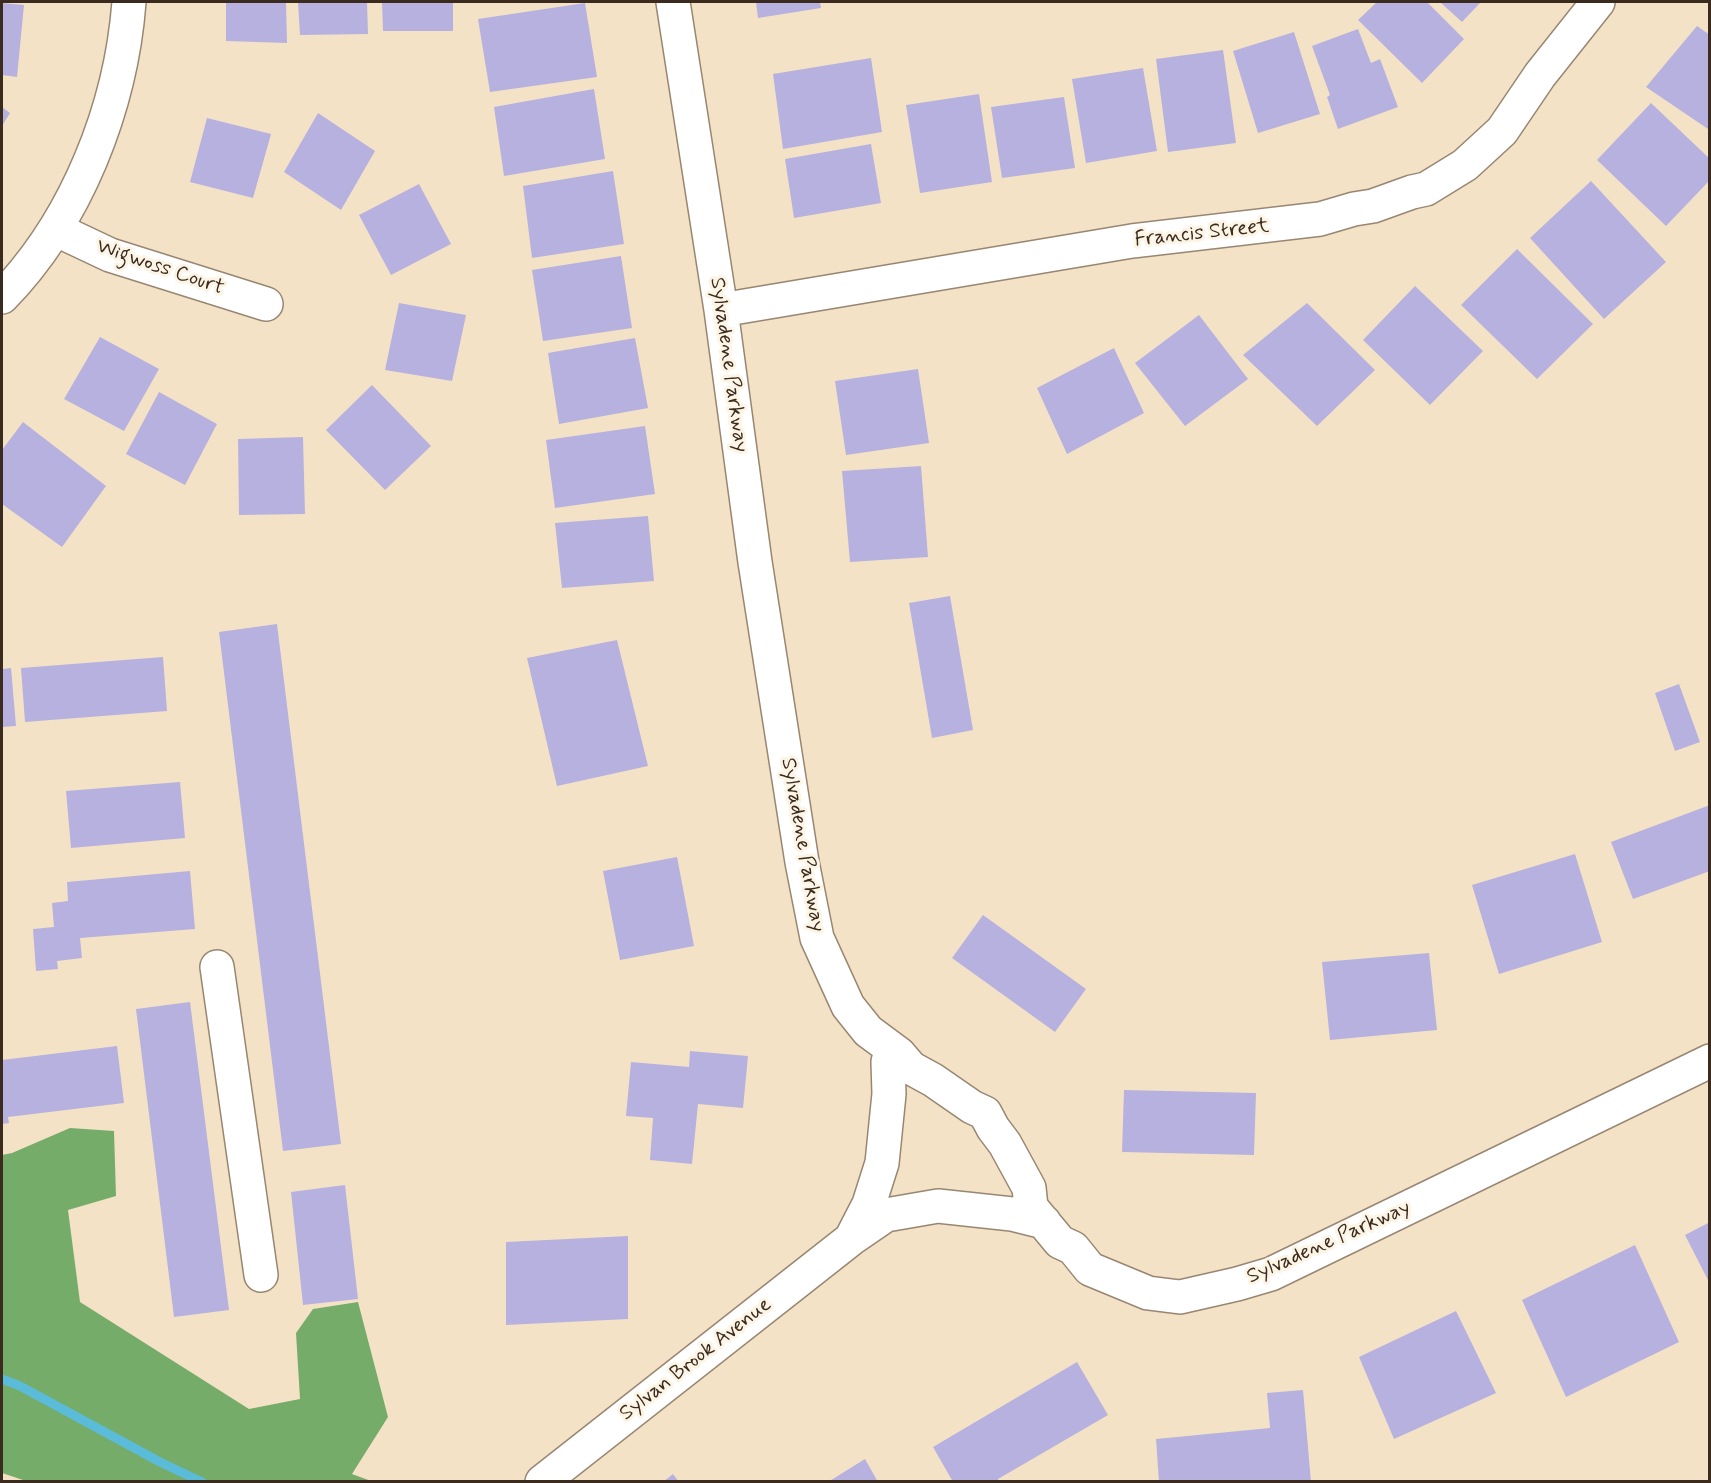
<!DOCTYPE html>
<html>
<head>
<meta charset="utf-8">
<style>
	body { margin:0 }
	#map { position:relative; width:1711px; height:1483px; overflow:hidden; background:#f4e2c6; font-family:Mynerve,sans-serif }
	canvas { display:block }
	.frame { position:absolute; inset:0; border:3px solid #3b2a1e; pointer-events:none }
</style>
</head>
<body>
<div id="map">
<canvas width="1711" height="1483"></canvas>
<div class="frame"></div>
</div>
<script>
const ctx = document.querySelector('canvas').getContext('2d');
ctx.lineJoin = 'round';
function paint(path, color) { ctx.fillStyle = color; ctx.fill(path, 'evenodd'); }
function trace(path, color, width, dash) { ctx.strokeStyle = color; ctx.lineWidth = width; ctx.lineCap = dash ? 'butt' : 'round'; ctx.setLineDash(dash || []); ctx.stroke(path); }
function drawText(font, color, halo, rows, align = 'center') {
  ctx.font = font + ' Mynerve,sans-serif'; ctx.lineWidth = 6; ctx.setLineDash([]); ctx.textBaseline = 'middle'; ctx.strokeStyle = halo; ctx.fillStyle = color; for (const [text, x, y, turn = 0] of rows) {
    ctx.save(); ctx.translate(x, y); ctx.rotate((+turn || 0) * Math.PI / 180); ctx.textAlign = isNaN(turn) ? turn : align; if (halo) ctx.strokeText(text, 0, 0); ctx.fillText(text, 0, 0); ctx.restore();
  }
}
paint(new Path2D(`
	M 70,1128 L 114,1131 L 116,1196 L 68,1210 L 80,1302 L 249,1409 L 300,1399 L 296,1333 L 313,1309 L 358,1302 L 388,1417 L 352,1474 L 371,1481 L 29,1482 L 2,1473 L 2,1155 L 12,1153 Z`), '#76ac69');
trace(new Path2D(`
	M 2,1379 L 20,1386 L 160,1462 L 202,1482`), '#5bbcd9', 9);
paint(new Path2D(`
	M 226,2 L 286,2 L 287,43 L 226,41 Z
	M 298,2 L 367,2 L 368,34 L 300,35 Z
	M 382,2 L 453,2 L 453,31 L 383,31 Z
	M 756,2 L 820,2 L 821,8 L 758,18 Z
	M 1377,2 L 1427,2 L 1464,39 L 1422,83 L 1358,20 Z
	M 1440,2 L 1481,2 L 1462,22 Z
	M 2,3 L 24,5 L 17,77 L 2,75 Z
	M 585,3 L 597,77 L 490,92 L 478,19 Z
	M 1697,26 L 1710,35 L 1710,126 L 1708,129 L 1646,87 Z
	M 1358,29 L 1371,63 L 1380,59 L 1398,107 L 1338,129 L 1327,97 L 1330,95 L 1312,46 Z
	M 1294,32 L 1320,114 L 1258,133 L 1233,51 Z
	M 1223,50 L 1236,143 L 1168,152 L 1156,59 Z
	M 871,58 L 882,132 L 783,149 L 773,74 Z
	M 1143,68 L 1157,151 L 1086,163 L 1072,79 Z
	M 594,89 L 605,159 L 504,176 L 494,107 Z
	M 979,94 L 992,182 L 920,193 L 906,105 Z
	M 1064,97 L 1075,168 L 1002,178 L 991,107 Z
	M 1651,103 L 1710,159 L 1710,180 L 1666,226 L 1597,160 Z
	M 2,107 L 10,113 L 2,126 Z
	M 318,113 L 375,151 L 341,210 L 284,172 Z
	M 207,118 L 271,134 L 253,198 L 190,182 Z
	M 871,144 L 881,203 L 794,218 L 785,159 Z
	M 613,171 L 624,244 L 532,258 L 523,186 Z
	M 1591,181 L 1666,262 L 1604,319 L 1530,238 Z
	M 419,184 L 451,244 L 391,275 L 359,215 Z
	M 1517,249 L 1593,324 L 1537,379 L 1461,305 Z
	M 621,256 L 632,328 L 543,341 L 532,270 Z
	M 1415,286 L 1483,351 L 1430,405 L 1363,340 Z
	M 399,303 L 466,315 L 452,381 L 385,370 Z
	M 1307,303 L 1375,370 L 1317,426 L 1243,355 Z
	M 1199,315 L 1248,379 L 1185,426 L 1135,363 Z
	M 100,337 L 159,369 L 124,431 L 64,399 Z
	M 635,338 L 648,408 L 559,424 L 548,353 Z
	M 1114,348 L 1144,413 L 1067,454 L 1037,388 Z
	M 918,369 L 929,443 L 846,455 L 835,381 Z
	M 372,385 L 431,446 L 385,490 L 326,430 Z
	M 159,392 L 217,424 L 185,485 L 126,454 Z
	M 23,422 L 106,486 L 62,547 L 2,504 L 2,450 Z
	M 645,426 L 655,494 L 555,508 L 546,440 Z
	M 303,437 L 305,514 L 239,515 L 238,439 Z
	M 921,466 L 928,557 L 850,562 L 842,471 Z
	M 648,516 L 654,581 L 562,588 L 555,523 Z
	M 950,596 L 973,730 L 932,738 L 909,603 Z
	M 277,624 L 341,1144 L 283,1151 L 219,632 Z
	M 617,640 L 648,766 L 557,786 L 527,658 Z
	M 163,657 L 167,711 L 25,722 L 21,668 Z
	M 11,668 L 16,726 L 2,727 L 2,669 Z
	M 1679,684 L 1700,742 L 1675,751 L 1655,693 Z
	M 180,782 L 185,838 L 71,848 L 66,791 Z
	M 1710,805 L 1710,871 L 1633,899 L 1611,842 Z
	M 1575,854 L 1602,942 L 1499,974 L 1472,885 Z
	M 677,857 L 694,946 L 620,960 L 603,871 Z
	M 190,871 L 195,929 L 80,938 L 82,958 L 57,961 L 58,969 L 36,971 L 33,929 L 54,927 L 52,903 L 68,901 L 67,882 Z
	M 983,915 L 1086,989 L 1055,1032 L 952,958 Z
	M 1429,953 L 1437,1030 L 1330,1040 L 1322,962 Z
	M 190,1002 L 229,1310 L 174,1317 L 136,1009 Z
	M 117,1046 L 124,1103 L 8,1117 L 9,1123 L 2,1124 L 2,1060 Z
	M 690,1051 L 748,1056 L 743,1108 L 698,1104 L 692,1164 L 650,1160 L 653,1118 L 626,1116 L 631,1062 L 689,1067 Z
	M 1124,1090 L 1256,1093 L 1254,1155 L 1122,1152 Z
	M 345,1185 L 358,1299 L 303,1305 L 291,1192 Z
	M 1710,1222 L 1710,1284 L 1685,1235 Z
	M 628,1236 L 628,1319 L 506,1325 L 506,1242 Z
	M 1635,1245 L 1679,1342 L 1566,1397 L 1522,1300 Z
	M 1456,1311 L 1496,1393 L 1394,1439 L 1359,1357 Z
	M 1077,1362 L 1108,1415 L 998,1479 L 999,1482 L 953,1482 L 933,1447 Z
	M 1303,1390 L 1311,1482 L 1159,1482 L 1156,1439 L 1270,1428 L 1267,1393 Z
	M 865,1459 L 878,1482 L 828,1482 Z
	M 673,1474 L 679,1482 L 663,1482 Z`), '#b7b1df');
const minor = new Path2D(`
	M 673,2 L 721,310 L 755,562 L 802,862 L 817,938 L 848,1006 L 868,1031 L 899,1054 L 911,1068 L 933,1080 L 972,1107 L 985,1113 L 993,1128 L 1005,1144 L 1029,1188 L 1031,1207 L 1060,1242 L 1073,1248 L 1090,1269 L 1148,1293 L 1180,1297 L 1237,1284 L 1271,1274 L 1710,1061
	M 55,229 L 110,255 L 266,304
	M 2,297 C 77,220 121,107 129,2
	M 721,310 L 1132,241 L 1320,219 L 1354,209 L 1373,206 L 1412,192 L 1426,189 L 1465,165 L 1502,131 L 1540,75 L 1598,2
	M 217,967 L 261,1275
	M 852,1237 L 869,1204 L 882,1163 L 889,1094 L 888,1062 L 899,1054
	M 542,1482 L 851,1239 L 886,1215 L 938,1206 L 1012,1214 L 1044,1222`);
trace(minor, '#988672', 36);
trace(minor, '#fff', 33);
drawText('21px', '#3b2a1e', '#fcf5e5', [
	["Francis Street",1202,234,-6],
	["Wigwoss Court",160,268,19],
	["Sylvadene Parkway",728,365,82],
	["Sylvadene Parkway",802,845,80],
	["Sylvadene Parkway",1329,1243,-24],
	["Sylvan Brook Avenue",696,1360,-38]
]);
</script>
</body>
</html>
